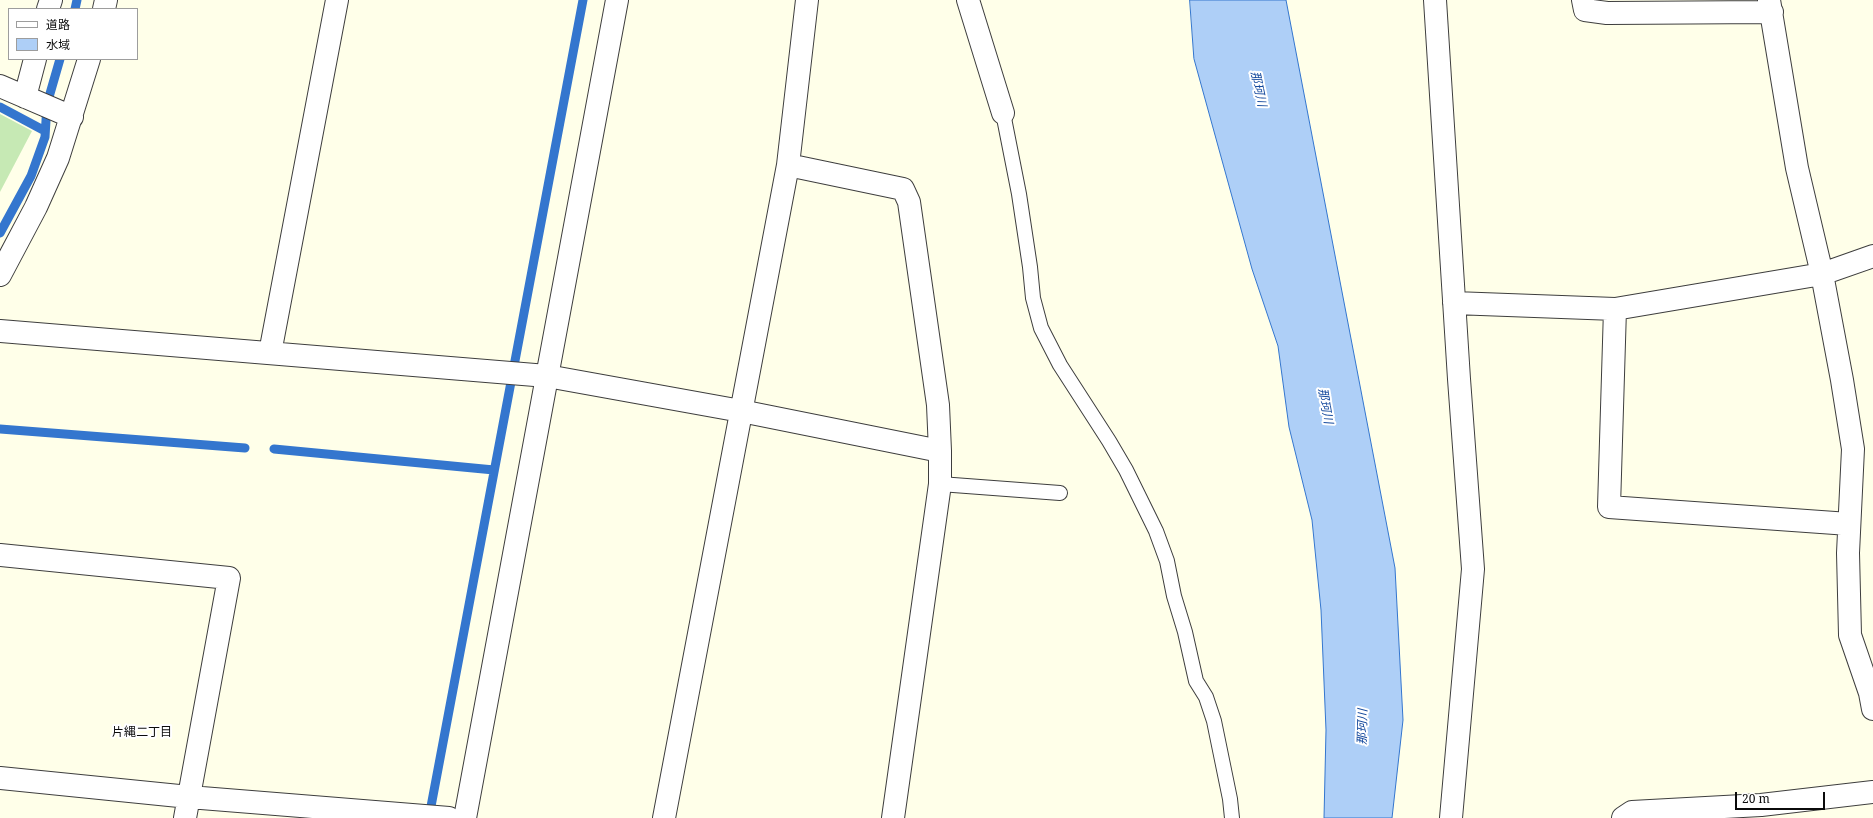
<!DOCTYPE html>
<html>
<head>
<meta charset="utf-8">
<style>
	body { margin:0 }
	#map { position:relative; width:1873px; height:818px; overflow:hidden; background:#ffffe9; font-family:"Noto Serif","Noto Sans JP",serif }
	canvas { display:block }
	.legend { position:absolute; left:8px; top:8px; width:130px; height:52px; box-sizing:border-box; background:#fff; border:1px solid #9d9d9d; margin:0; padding:5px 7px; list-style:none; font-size:12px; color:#0b0b0b }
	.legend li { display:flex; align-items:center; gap:8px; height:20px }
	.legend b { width:20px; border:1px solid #9d9d9d }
	.scale { position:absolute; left:1735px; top:792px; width:90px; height:18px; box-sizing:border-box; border:2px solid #0b0b0b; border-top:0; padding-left:5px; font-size:12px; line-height:14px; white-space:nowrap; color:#0b0b0b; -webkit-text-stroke:3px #fff; paint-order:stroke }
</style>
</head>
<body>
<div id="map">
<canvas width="1873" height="818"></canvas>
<ul class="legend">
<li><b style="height:5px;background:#fff"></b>道路</li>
<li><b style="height:11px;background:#aecff7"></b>水域</li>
</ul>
<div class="scale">20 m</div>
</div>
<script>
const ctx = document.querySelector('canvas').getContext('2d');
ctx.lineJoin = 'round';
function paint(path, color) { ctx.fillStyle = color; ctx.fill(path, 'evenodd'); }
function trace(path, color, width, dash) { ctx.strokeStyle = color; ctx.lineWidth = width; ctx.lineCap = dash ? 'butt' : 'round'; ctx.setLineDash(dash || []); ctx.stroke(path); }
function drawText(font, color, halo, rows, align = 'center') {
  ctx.font = font + ' "Noto Serif","Noto Sans JP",serif'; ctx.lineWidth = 4; ctx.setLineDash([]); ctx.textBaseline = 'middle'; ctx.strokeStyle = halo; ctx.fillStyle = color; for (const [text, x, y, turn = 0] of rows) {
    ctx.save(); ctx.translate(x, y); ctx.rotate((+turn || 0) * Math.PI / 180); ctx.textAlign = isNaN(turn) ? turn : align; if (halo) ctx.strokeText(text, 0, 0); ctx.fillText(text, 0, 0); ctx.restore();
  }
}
paint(new Path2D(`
	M 0,114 L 32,131 L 0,192 Z`), '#c6e9b4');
const water = new Path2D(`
	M 1190,0 L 1286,0 L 1395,568 L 1403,720 L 1392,818 L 1324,818 L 1326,730 L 1321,610 L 1312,520 L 1289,427 L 1278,346 L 1252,269 L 1194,59 Z`);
paint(water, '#aecff7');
trace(water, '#3476ce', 1);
trace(new Path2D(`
	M 75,9 L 77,0
	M 0,107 L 45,131
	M 0,233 L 31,176 L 45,137 L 47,104 L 60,59
	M 0,429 L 245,448
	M 274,449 L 494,470
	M 429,817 L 583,0`), '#3476ce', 9);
const service = new Path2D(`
	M 1003,113 L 1019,194 L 1030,267 L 1033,298 L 1041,328 L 1060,365 L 1109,441 L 1126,470 L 1156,531 L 1167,561 L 1174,596 L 1185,632 L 1196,681 L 1206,697 L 1214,721 L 1230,799 L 1232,818
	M 940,484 L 1060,493`);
const minor = new Path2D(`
	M 968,0 L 1003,113
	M 1435,0 L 1459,379 L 1473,569 L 1451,818
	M 1583,0 L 1585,10 L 1607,13 L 1772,12
	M 1769,0 L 1797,168 L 1822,274 L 1842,380 L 1853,449 L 1848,553 L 1850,635 L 1870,693 L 1873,709
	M 48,9 L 51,0
	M 104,9 L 106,0
	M 0,86 L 72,117
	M 25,97 L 35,59
	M 0,275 L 36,207 L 58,158 L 89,59
	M 1454,303 L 1615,309 L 1822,274 L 1873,256
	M 1615,309 L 1609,507 L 1849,524
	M 0,331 L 547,376 L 741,411 L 940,451 L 938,405 L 909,202 L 903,189 L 788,165
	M 270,353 L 337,0
	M 0,555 L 229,578 L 185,818
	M 0,778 L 189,797 L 449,818
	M 664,818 L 788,165 L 807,0
	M 893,818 L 940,484 L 940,451
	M 1623,818 L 1632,812 L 1761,805 L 1873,792`);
const tertiary = new Path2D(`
	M 465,818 L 617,0`);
trace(service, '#3e3e3e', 16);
trace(minor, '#3e3e3e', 24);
trace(tertiary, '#3e3e3e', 24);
trace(service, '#fff', 14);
trace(minor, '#fff', 22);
trace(tertiary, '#fff', 22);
drawText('italic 12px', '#14499d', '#fff', [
	["那珂川",1258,89,78],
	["那珂川",1325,406,80],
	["那珂川",1363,727,-89]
]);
drawText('12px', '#0b0b0b', '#fff', [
	["片縄二丁目",142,733]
]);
</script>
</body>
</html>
